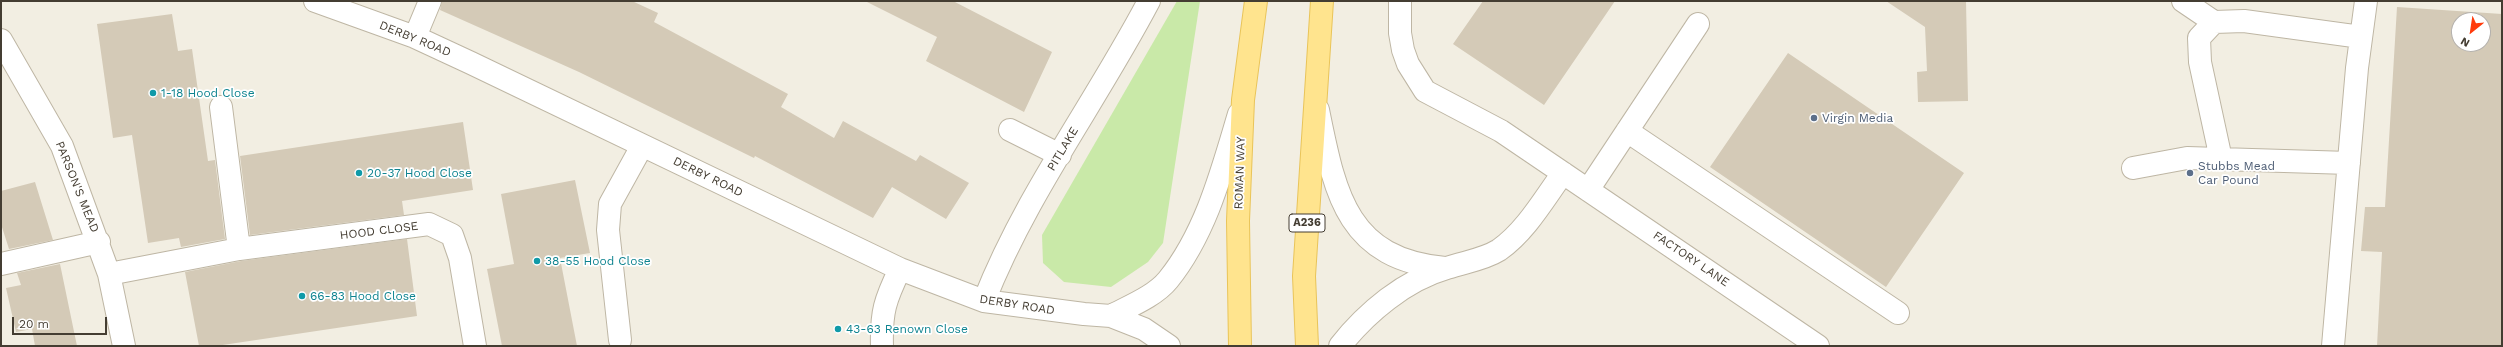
<!DOCTYPE html>
<html>
<head>
<meta charset="utf-8">
<style>
	body { margin:0 }
	#map { position:relative; width:2503px; height:347px; overflow:hidden; background:#f2eee2; font-family:"Work Sans",sans-serif }
	canvas { display:block }
	.frame { position:absolute; inset:0; border:2px solid #443d32; pointer-events:none }
	.north { position:absolute; left:2451px; top:12px; width:40px; height:40px; box-sizing:border-box; background:#fff; border:1px solid #b4b1ad; border-radius:50%; rotate:210deg; font-size:11px; font-weight:700; line-height:16px; text-align:center; color:#443d32 }
	.north::after { content:''; display:block; margin:auto; width:14px; height:18px; background:#ff3b0c; clip-path:polygon(50% 0,100% 100%,50% 72%,0 100%) }
	.scale { position:absolute; left:12px; top:317px; width:95px; height:18px; box-sizing:border-box; border:2px solid #443d32; border-top:0; padding-left:5px; font-size:12px; line-height:14px; white-space:nowrap; color:#443d32; -webkit-text-stroke:3px #fff; paint-order:stroke }
</style>
</head>
<body>
<div id="map">
<canvas width="2503" height="347"></canvas>
<div class="frame"></div>
<div class="north">N</div>
<div class="scale">20 m</div>
</div>
<script>
const ctx = document.querySelector('canvas').getContext('2d');
ctx.lineJoin = 'round';
function paint(path, color) { ctx.fillStyle = color; ctx.fill(path, 'evenodd'); }
function trace(path, color, width, dash) { ctx.strokeStyle = color; ctx.lineWidth = width; ctx.lineCap = dash ? 'butt' : 'round'; ctx.setLineDash(dash || []); ctx.stroke(path); }
function drawText(font, color, halo, rows, align = 'center') {
  ctx.font = font + ' "Work Sans",sans-serif'; ctx.lineWidth = 3.5; ctx.setLineDash([]); ctx.textBaseline = 'middle'; ctx.strokeStyle = halo; ctx.fillStyle = color; for (const [text, x, y, turn = 0] of rows) {
    ctx.save(); ctx.translate(x, y); ctx.rotate((+turn || 0) * Math.PI / 180); ctx.textAlign = isNaN(turn) ? turn : align; if (halo) ctx.strokeText(text, 0, 0); ctx.fillText(text, 0, 0); ctx.restore();
  }
}
paint(new Path2D(`
	M 1177,1 L 1200,1 L 1163,243 L 1148,262 L 1111,287 L 1064,282 L 1043,263 L 1042,235 Z`), '#c9e9a8');
paint(new Path2D(`
	M 442,1 L 632,1 L 658,13 L 654,22 L 788,94 L 781,107 L 834,138 L 843,121 L 916,161 L 920,155 L 969,183 L 946,219 L 892,187 L 873,218 L 755,156 L 754,158 L 579,72 L 440,10 Z
	M 865,1 L 953,1 L 1052,52 L 1024,112 L 926,61 L 937,37 Z
	M 1483,1 L 1615,1 L 1544,105 L 1453,44 Z
	M 1886,1 L 1966,1 L 1968,101 L 1918,102 L 1917,72 L 1927,71 L 1925,27 Z
	M 2397,7 L 2502,14 L 2502,346 L 2377,346 L 2382,252 L 2361,251 L 2365,207 L 2385,207 ZM 2459,20 L 2483,20 L 2483,44 L 2459,44 Z
	M 172,14 L 178,51 L 192,49 L 208,161 L 215,160 L 225,239 L 181,247 L 179,238 L 148,243 L 132,135 L 113,138 L 97,24 Z
	M 1788,53 L 1964,173 L 1886,287 L 1710,167 Z
	M 463,122 L 473,190 L 402,201 L 404,215 L 250,235 L 240,156 Z
	M 575,180 L 590,253 L 560,258 L 577,346 L 502,346 L 487,269 L 514,264 L 501,194 Z
	M 35,182 L 53,240 L 9,249 L 1,224 L 1,191 Z
	M 407,239 L 417,316 L 216,346 L 199,346 L 185,272 L 241,261 Z
	M 60,264 L 77,346 L 35,346 L 32,329 L 16,332 L 6,288 L 21,285 L 17,273 Z`), '#d4cab7');
const minor = new Path2D(`
	M 315,1 L 415,37 L 471,63 L 900,269 L 984,301 L 1084,314 L 1111,316 L 1144,329 L 1169,346
	M 1400,1 L 1400,33 L 1403,50 L 1408,64 L 1425,91 L 1501,131 L 1818,346
	M 2183,1 L 2214,22
	M 415,37 L 430,1
	M 1,40 L 62,146 L 109,274 L 124,346
	M 221,107 L 239,249
	M 1318,110 C 1335,193 1346,259 1445,268
	M 1010,130 L 1060,155
	M 1627,131 L 1898,313
	M 2221,159 L 2200,62 L 2199,38 L 2214,22 L 2244,21 L 2361,37
	M 2133,168 L 2187,158 L 2349,163
	M 1588,190 L 1698,24
	M 1,264 L 99,242
	M 109,274 L 239,249 L 429,224 L 452,235 L 460,258 L 475,346
	M 984,301 C 1026,194 1096,102 1149,1
	M 1111,316 C 1130,306 1155,296 1168,280 C 1206,233 1222,171 1239,114
	M 620,340 L 608,230 L 610,204 L 642,146
	M 882,346 C 881,312 885,300 900,269
	M 1340,346 C 1366,313 1405,280 1447,268 C 1464,262 1483,260 1499,250 C 1526,231 1544,199 1563,173
	M 2333,346 L 2357,68 L 2366,1`);
const major = new Path2D(`
	M 1240,346 L 1238,221 L 1243,100 L 1256,1
	M 1307,346 L 1304,276 L 1322,1`);
trace(minor, '#beb6a4', 24);
trace(major, '#e9c459', 24);
trace(minor, '#fff', 22);
trace(major, '#ffe48e', 22);
for (const [x, y, r, color] of [
	[153,93,4,"#0f9aa8"],
	[1814,118,4,"#5c6f8a"],
	[359,173,4,"#0f9aa8"],
	[2190,173,4,"#5c6f8a"],
	[537,261,4,"#0f9aa8"],
	[302,296,4,"#0f9aa8"],
	[838,329,4,"#0f9aa8"]
]) { const dot = new Path2D(); dot.arc(x, y, r, 0, 2 * Math.PI); ctx.fillStyle = color; ctx.fill(dot); trace(dot, '#fff', 1.5); }
for (const [x, y, w] of [
	[1307,223,36]
]) { const box = new Path2D(); box.roundRect(x - w / 2, y - 9, w, 18, 3); ctx.fillStyle = '#fff'; ctx.fill(box); trace(box, '#443d32', 1); }
drawText('bold 11px', '#443d32', null, [
	["A236",1307,223]
]);
drawText('12px', '#443d32', '#fff', [
	["DERBY ROAD",415,39,22],
	["PITLAKE",1063,149,-59],
	["ROMAN WAY",1240,173,-88],
	["DERBY ROAD",708,177,26],
	["PARSON'S MEAD",77,187,68],
	["HOOD CLOSE",379,231,-7],
	["FACTORY LANE",1691,259,34],
	["DERBY ROAD",1017,305,9]
]);
drawText('12px', '#0d838f', '#fff', [
	["1-18 Hood Close",161,93],
	["20-37 Hood Close",367,173],
	["38-55 Hood Close",545,261],
	["66-83 Hood Close",310,296],
	["43-63 Renown Close",846,329]
], 'left');
drawText('12px', '#4e5e75', '#fff', [
	["Virgin Media",1822,118],
	["Stubbs Mead",2198,166],
	["Car Pound",2198,180]
], 'left');
</script>
</body>
</html>
